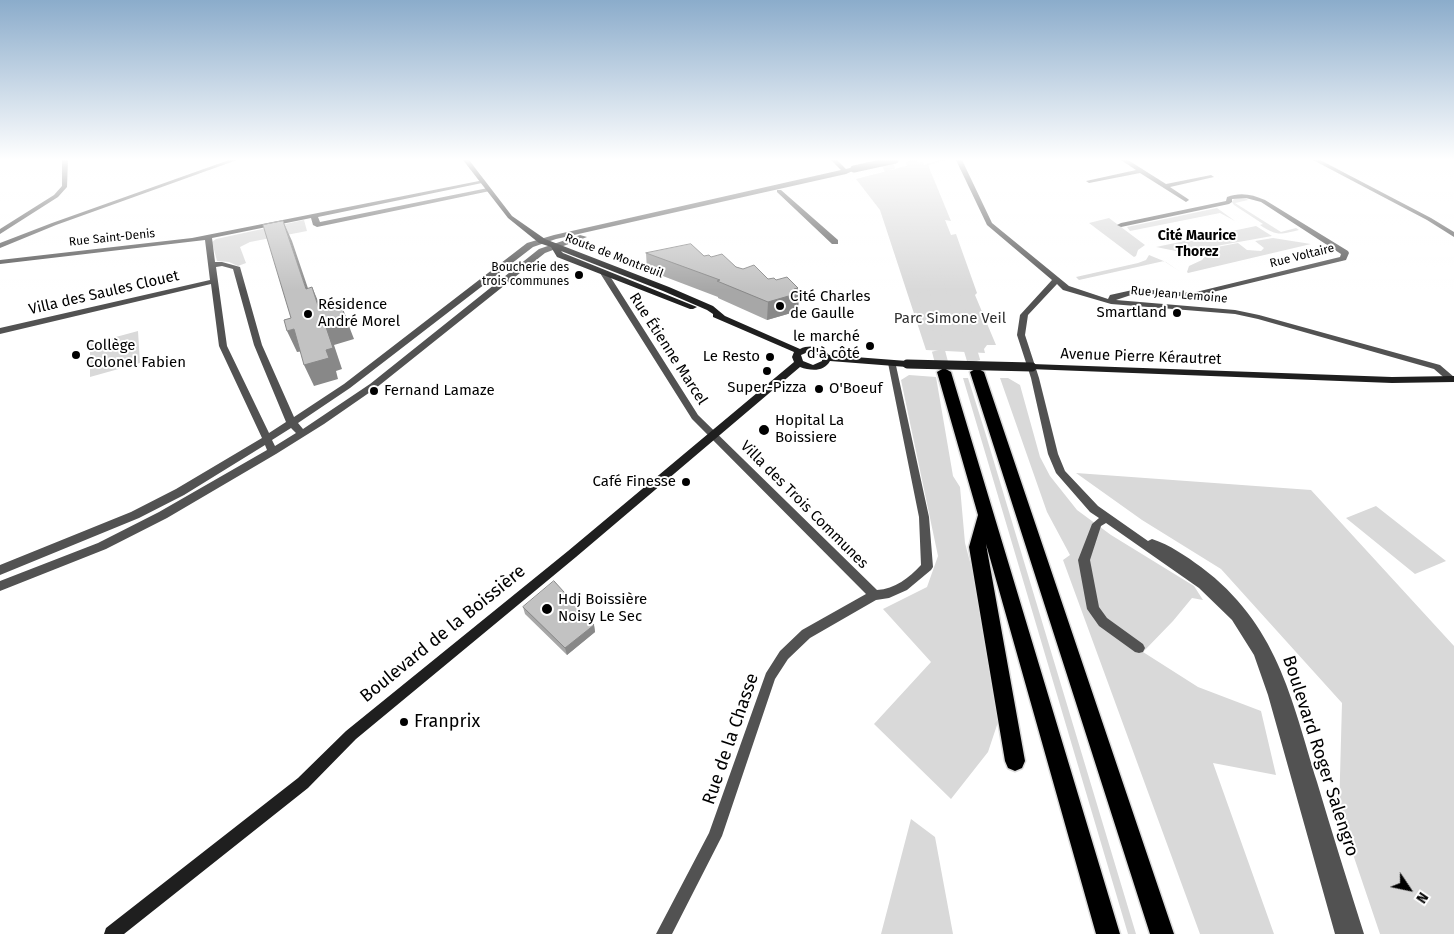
<!DOCTYPE html>
<html>
<head>
<meta charset="utf-8">
<style>
	body { margin:0 }
	#map { position:relative; width:1454px; height:934px; overflow:hidden; background:#fff; font-family:"Fira Sans",sans-serif }
	canvas { display:block }
	.north { position:absolute; left:1384px; top:864px; width:50px; height:50px; -webkit-text-stroke:4px #fff; paint-order:stroke; rotate:124deg; font-size:14px; font-weight:700; line-height:20px; text-align:center; color:#000 }
	.north::after { content:''; display:block; margin:auto; width:18px; height:22px; background:#000; clip-path:polygon(50% 0,100% 100%,50% 72%,0 100%) }
</style>
</head>
<body>
<div id="map">
<canvas width="1454" height="934"></canvas>
<div class="north">N</div>
</div>
<script>
const ctx = document.querySelector('canvas').getContext('2d');
ctx.lineJoin = 'round';
function paint(path, color) { ctx.fillStyle = color; ctx.fill(path, 'evenodd'); }
function trace(path, color, width, dash) { ctx.strokeStyle = color; ctx.lineWidth = width; ctx.lineCap = dash ? 'butt' : 'round'; ctx.setLineDash(dash || []); ctx.stroke(path); }
function drawText(font, color, halo, rows, align = 'center') {
  ctx.font = font + ' "Fira Sans",sans-serif'; ctx.lineWidth = 4; ctx.setLineDash([]); ctx.textBaseline = 'middle'; ctx.strokeStyle = halo; ctx.fillStyle = color; for (const [text, x, y, turn = 0] of rows) {
    ctx.save(); ctx.translate(x, y); ctx.rotate((+turn || 0) * Math.PI / 180); ctx.textAlign = isNaN(turn) ? turn : align; if (halo) ctx.strokeText(text, 0, 0); ctx.fillText(text, 0, 0); ctx.restore();
  }
}
paint(new Path2D(`
	M 941,160 L 946,160 L 928,165 L 951,221 L 945,220 L 951,235 L 956,234 L 977,293 L 975,295 L 996,345 L 987,345 L 984,349 L 985,353 L 926,350 L 880,210 L 856,179 L 922,162 L 924,165 Z
	M 1245,197 L 1248,200 L 1235,203 L 1281,232 L 1296,228 L 1299,230 C 1279,235 1277,236 1260,225 L 1263,224 L 1234,205 L 1232,202 L 1234,199 Z
	M 1217,208 L 1235,221 L 1220,213 L 1130,231 L 1127,227 Z
	M 1109,218 L 1145,245 L 1138,250 L 1136,256 L 1134,257 L 1089,223 Z
	M 304,220 L 307,231 L 250,242 L 240,247 L 246,263 L 238,266 L 229,262 L 217,261 L 212,242 L 216,239 Z
	M 1256,226 L 1272,236 L 1205,248 L 1189,248 L 1181,252 L 1156,247 Z
	M 1273,238 L 1311,244 L 1188,273 L 1187,272 L 1189,266 L 1202,260 L 1208,253 L 1217,247 L 1238,243 L 1247,250 L 1261,251 L 1264,248 L 1255,241 Z
	M 1149,255 L 1166,262 L 1179,271 L 1164,261 L 1079,280 L 1076,277 L 1138,263 L 1146,260 Z
	M 138,331 L 140,363 L 90,377 L 90,344 Z
	M 909,375 L 936,377 L 953,476 L 960,487 L 965,543 L 977,588 L 999,719 L 988,752 L 951,799 L 874,724 L 931,662 L 883,609 L 927,587 L 938,556 L 901,380 Z
	M 963,378 L 968,378 L 985,432 L 1136,934 L 1128,934 Z
	M 1000,378 L 1008,378 L 1020,385 L 1040,457 L 1050,476 L 1077,510 L 1111,535 L 1194,586 L 1203,600 L 1192,598 L 1173,621 L 1143,652 L 1198,687 L 1261,711 L 1276,775 L 1213,763 L 1274,934 L 1200,934 L 1063,560 L 1070,555 L 1047,512 Z
	M 1076,473 L 1311,490 L 1454,646 L 1454,934 L 1380,934 L 1339,813 L 1342,703 L 1221,569 L 1142,520 Z
	M 1376,506 L 1446,561 L 1415,574 L 1346,518 Z
	M 911,819 L 935,837 L 953,934 L 881,934 Z`), '#d9d9d9');
trace(new Path2D(`
	M 886,160 L 893,178 L 923,293
	M 911,160 L 953,293`), '#d9d9d9', 11, [11, 5]);
trace(new Path2D(`
	M 923,292 L 944,372
	M 953,292 L 977,372`), '#d9d9d9', 13, [13, 7]);
const motorway = new Path2D(`
	M 944,368 L 951,372 L 1120,934 L 1096,934 L 986,544 L 1025,761 L 1022,768 L 1015,771 L 1008,768 L 1005,761 L 969,547 L 978,515 L 937,372 Z
	M 977,368 L 984,372 L 1174,934 L 1150,934 L 970,372 Z`);
trace(motorway, '#dbdbdb', 3);
paint(new Path2D(`
	M 62,160 L 68,160 L 67,187 L 58,197 L 0,234 L 0,229 L 54,195 L 62,186 Z
	M 229,160 L 237,160 L 56,225 L 0,248 L 0,243 L 52,223 Z
	M 831,160 L 837,160 L 846,169 L 854,167 L 857,169 L 846,174 L 556,239 L 533,247 L 350,388 L 298,423 L 303,429 L 370,384 L 539,249 L 580,235 L 587,237 L 545,253 L 376,388 L 324,424 L 276,454 L 167,518 L 106,549 L 0,591 L 0,581 L 98,543 L 159,512 L 267,450 L 265,445 L 184,495 L 139,518 L 0,575 L 0,565 L 131,512 L 176,489 L 262,438 L 219,346 L 211,284 L 0,334 L 0,328 L 210,280 L 205,240 L 0,264 L 0,260 L 192,238 L 484,180 L 484,182 L 482,183 L 318,217 L 320,222 L 488,188 L 491,190 L 490,191 L 317,227 L 313,225 L 311,218 L 212,238 L 215,262 L 222,262 L 240,267 L 262,345 L 294,417 L 344,384 L 527,243 L 554,235 L 841,170 ZM 222,266 L 233,269 L 254,345 L 286,422 L 269,433 L 227,346 L 216,267 ZM 291,428 L 296,433 L 275,446 L 272,440 Z
	M 956,160 L 962,160 L 992,223 L 1069,286 L 1108,299 L 1110,295 L 1137,289 L 1192,293 L 1340,257 L 1341,254 L 1261,202 L 1246,198 L 1232,199 L 1232,202 L 1229,204 L 1121,227 L 1117,225 L 1121,223 L 1226,201 L 1227,197 C 1240,192 1252,194 1265,200 L 1348,251 L 1349,253 L 1346,260 L 1192,297 L 1137,293 L 1116,300 L 1235,310 L 1259,315 L 1440,365 L 1454,377 L 1454,381 L 1448,381 L 1434,369 L 1258,319 L 1235,314 L 1111,304 L 1063,290 L 1057,284 L 1028,315 L 1025,335 L 1039,378 L 1058,454 L 1065,471 L 1098,506 L 1148,541 L 1152,539 C 1170,545 1186,556 1201,567 C 1277,624 1291,697 1317,782 C 1332,833 1348,883 1364,934 L 1335,934 L 1268,695 L 1254,655 L 1232,620 L 1199,588 L 1106,523 L 1101,526 L 1090,560 L 1099,607 L 1107,618 L 1143,644 L 1145,648 L 1143,652 L 1139,653 L 1135,652 L 1099,626 L 1087,609 L 1078,560 L 1092,524 L 1099,518 L 1090,512 L 1056,473 L 1048,454 L 1031,378 L 1017,335 L 1020,315 L 1052,280 L 987,225 Z
	M 1121,160 L 1128,160 L 1166,184 L 1211,175 L 1214,177 L 1170,187 L 1188,199 L 1189,200 L 1186,202 L 1140,173 L 1089,183 L 1086,181 L 1136,170 Z
	M 1313,160 L 1320,160 L 1431,218 L 1454,232 L 1454,237 L 1427,220 Z
	M 777,190 L 781,190 L 838,240 L 838,244 L 832,244 L 777,192 Z
	M 601,271 L 604,271 L 608,273 L 698,415 L 877,590 C 895,589 909,578 921,565 L 919,517 L 888,363 L 892,360 L 895,361 L 929,517 L 933,567 L 931,570 L 907,590 L 889,598 L 876,600 L 810,638 L 788,659 L 775,679 L 722,836 L 672,934 L 656,934 L 709,833 L 766,673 L 780,651 L 802,630 L 866,594 L 692,419 L 600,273 Z`), '#525252');
paint(new Path2D(`
	M 463,160 L 469,160 L 512,216 L 545,239 L 669,287 L 713,306 L 725,316 L 800,349 C 810,344 822,347 829,355 L 907,361 L 911,364 L 907,367 L 830,361 C 824,372 811,371 800,367 L 576,557 L 356,739 L 308,788 L 124,934 L 104,934 L 106,928 L 298,778 L 346,731 L 568,551 L 794,362 L 792,357 L 794,352 L 713,317 L 713,314 L 707,310 L 663,291 L 561,251 L 563,253 L 697,307 L 693,309 L 690,309 L 557,257 L 551,247 L 539,243 L 508,218 ZM 808,352 L 814,352 L 822,358 L 822,361 L 813,365 L 803,361 L 801,355 Z
	M 1032,364 L 1392,377 L 1454,376 L 1454,382 L 1392,383 L 1029,369 L 1028,367 Z`), '#1f1f1f');
paint(motorway, '#000');
trace(new Path2D(`
	M 854,169 L 895,160`), '#525252', 7);
trace(new Path2D(`
	M 907,364 L 1032,367`), '#1f1f1f', 9);
paint(new Path2D(`
	M 646,253 L 711,257 L 768,279 L 776,280 L 798,288 L 798,292 L 799,293 L 798,311 L 767,320 L 718,298 L 718,297 L 647,270 Z
	M 523,607 L 594,625 L 595,632 L 567,655 L 525,614 Z`), '#a7a7a7');
paint(new Path2D(`
	M 283,221 L 292,241 L 315,309 L 306,289 Z
	M 312,287 L 321,308 L 340,303 L 354,339 L 334,345 L 342,369 L 336,371 L 338,379 L 314,386 L 304,365 L 326,350 L 319,309 Z
	M 798,288 L 798,294 L 799,293 L 798,311 L 767,320 L 768,302 L 794,289 Z
	M 294,329 L 304,351 L 297,352 L 287,331 Z
	M 594,625 L 595,632 L 567,655 L 565,648 Z`), '#888');
const building = new Path2D(`
	M 283,221 L 306,289 L 312,287 L 319,309 L 340,303 L 346,318 L 325,324 L 333,348 L 326,350 L 329,358 L 304,365 L 294,329 L 287,331 L 284,320 L 291,318 L 263,225 Z
	M 691,244 L 704,256 L 709,255 L 711,257 L 722,254 L 736,267 L 743,269 L 754,265 L 768,279 L 774,278 L 776,280 L 787,277 L 798,288 L 794,289 L 799,293 L 768,302 L 717,281 L 720,280 L 646,253 Z
	M 554,581 L 594,625 L 565,648 L 523,607 Z`);
paint(building, '#c2c2c2');
trace(building, '#888', 1);
const sky = ctx.createLinearGradient(0, 0, 0, 290);
sky.addColorStop(0, '#8baccb');
sky.addColorStop(0.55, '#fff');
sky.addColorStop(1, '#ffffff00');
ctx.fillStyle = sky;
ctx.fillRect(0, 0, 1454, 290);
for (const [x, y, r, color] of [
	[579,275,5,"#000"],
	[780,306,5,"#000"],
	[1177,313,5,"#000"],
	[308,314,5,"#000"],
	[870,346,5,"#000"],
	[76,355,5,"#000"],
	[770,357,5,"#000"],
	[767,371,5,"#000"],
	[819,389,5,"#000"],
	[374,391,5,"#000"],
	[764,430,6,"#000"],
	[686,482,5,"#000"],
	[547,609,6,"#000"],
	[404,722,5,"#000"]
]) { const dot = new Path2D(); dot.arc(x, y, r, 0, 2 * Math.PI); ctx.fillStyle = color; ctx.fill(dot); trace(dot, '#fff', 2); }
drawText('12px', '#000', '#fff', [
	["Rue Saint-Denis",112,238,-6],
	["Route de Montreuil",614,256,21],
	["Rue Voltaire",1302,256,-14],
	["Rue Jean Lemoine",1179,295,5]
]);
drawText('12px', '#000', '#fff', [
	["Boucherie des",569,268],
	["trois communes",569,282]
], 'right');
drawText('bold 14px', '#000', '#fff', [
	["Cité Maurice",1197,236],
	["Thorez",1197,252]
]);
drawText('15px', '#000', '#fff', [
	["Villa des Saules Clouet",104,293,-13],
	["Rue Étienne Marcel",668,349,57],
	["Avenue Pierre Kérautret",1141,357,2],
	["Villa des Trois Communes",804,505,45]
]);
drawText('15px', '#000', '#fff', [
	["Cité Charles",790,297],
	["de Gaulle",790,314],
	["Résidence",318,305],
	["André Morel",318,322],
	["Smartland",1167,313,"right"],
	["le marché",860,337,"right"],
	["d'à côté",860,354,"right"],
	["Collège",86,346],
	["Colonel Fabien",86,363],
	["Le Resto",760,357,"right"],
	["Super-Pizza",767,388,"center"],
	["O'Boeuf",829,389],
	["Fernand Lamaze",384,391],
	["Hopital La",775,421],
	["Boissiere",775,438],
	["Café Finesse",676,482,"right"],
	["Hdj Boissière",558,600],
	["Noisy Le Sec",558,617]
], 'left');
drawText('15px', '#303030', '#fff', [
	["Parc Simone Veil",950,319]
]);
drawText('18px', '#000', '#fff', [
	["Boulevard de la Boissière",443,634,-39],
	["Rue de la Chasse",731,739,-71],
	["Boulevard Roger Salengro",1320,756,72]
]);
drawText('18px', '#000', '#fff', [
	["Franprix",414,722]
], 'left');
</script>
</body>
</html>
